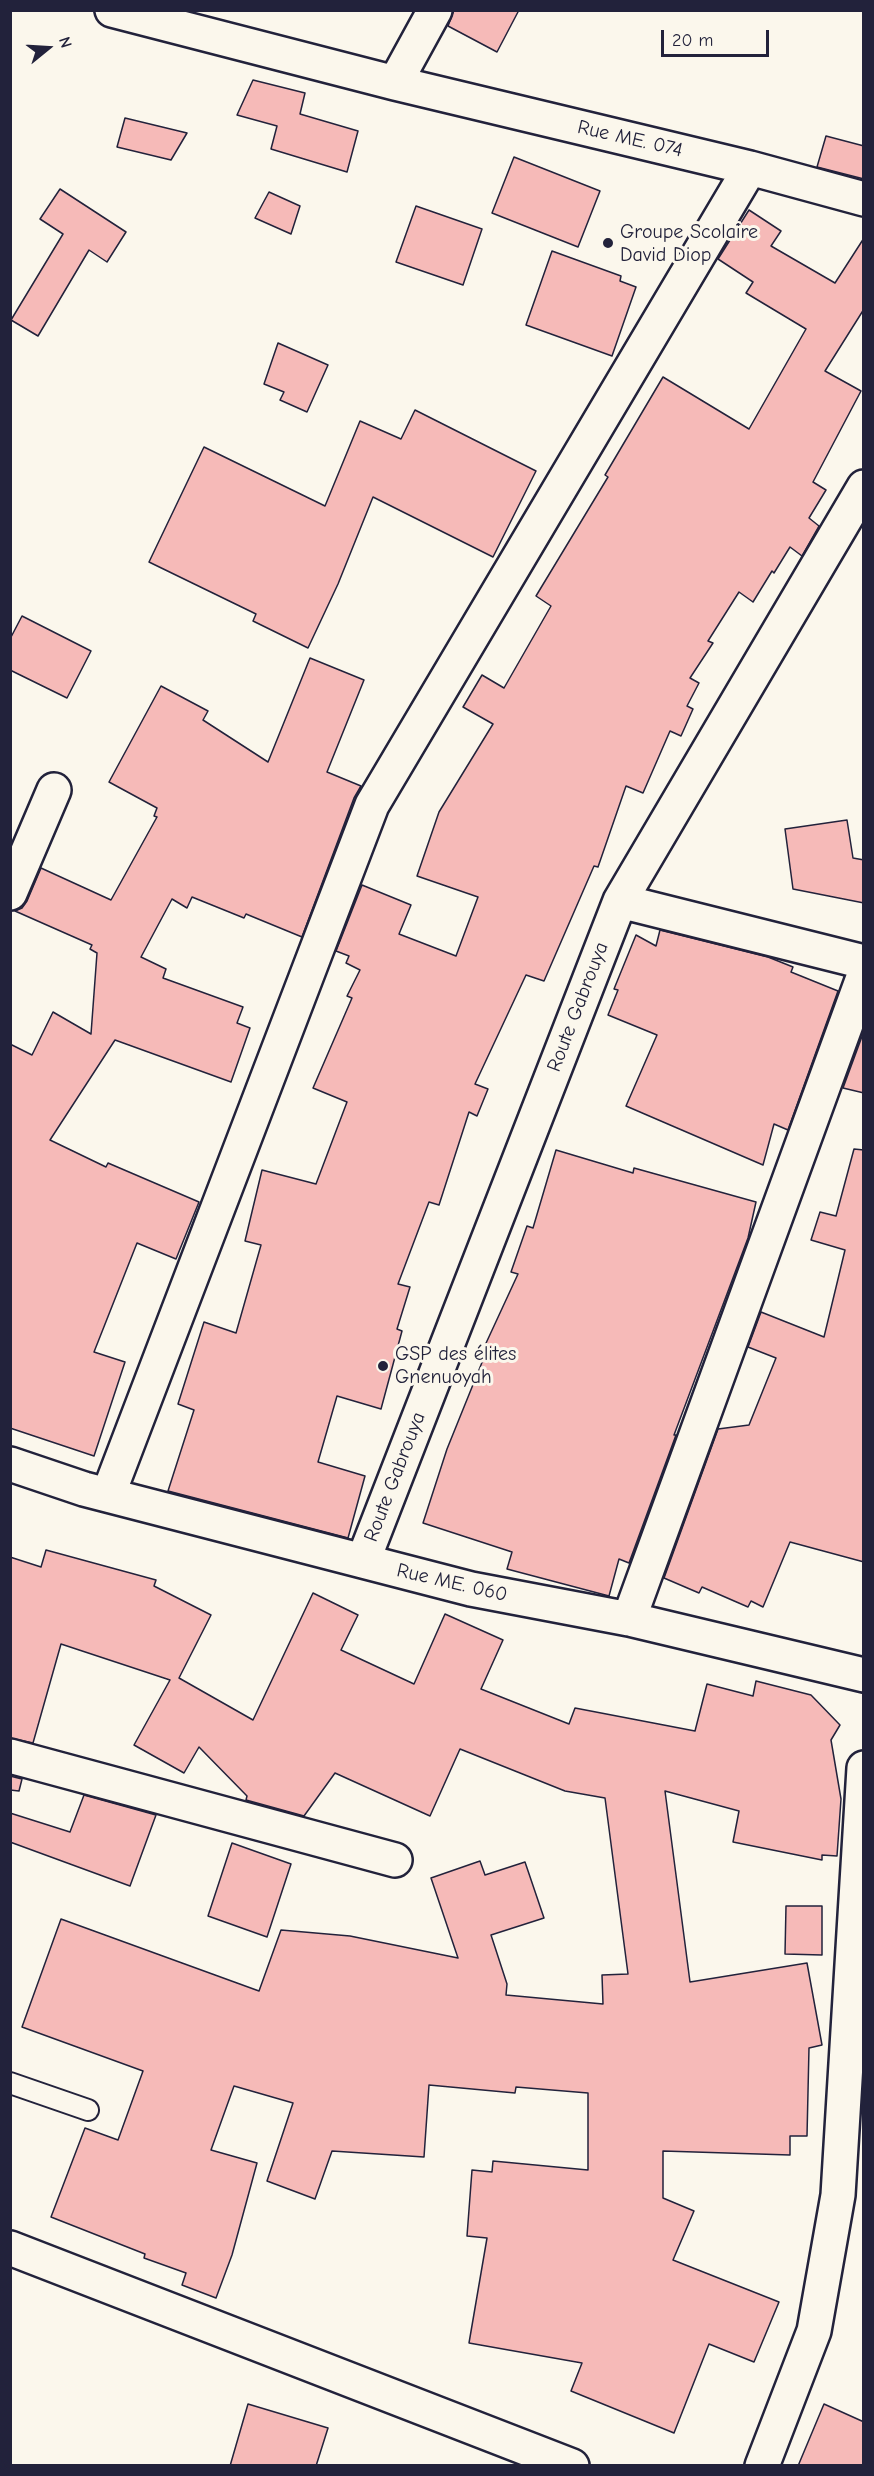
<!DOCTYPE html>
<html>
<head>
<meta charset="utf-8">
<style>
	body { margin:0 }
	#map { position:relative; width:874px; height:2476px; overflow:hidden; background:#fbf7ec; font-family:"Comic Neue",sans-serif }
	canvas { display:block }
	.frame { position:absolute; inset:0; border:12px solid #22223b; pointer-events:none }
	.north { position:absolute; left:18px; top:18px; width:60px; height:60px; -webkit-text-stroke:4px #fbf7ec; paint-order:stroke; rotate:72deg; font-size:16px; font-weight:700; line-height:24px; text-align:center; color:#22223b }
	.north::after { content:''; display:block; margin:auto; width:21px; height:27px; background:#22223b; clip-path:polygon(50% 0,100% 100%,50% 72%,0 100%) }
	.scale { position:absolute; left:661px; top:30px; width:108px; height:27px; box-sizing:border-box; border:3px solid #22223b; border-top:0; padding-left:8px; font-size:18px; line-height:21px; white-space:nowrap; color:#22223b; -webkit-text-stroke:4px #fbf7ec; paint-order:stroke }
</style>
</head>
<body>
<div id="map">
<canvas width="874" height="2476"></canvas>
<div class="frame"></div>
<div class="north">N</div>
<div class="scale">20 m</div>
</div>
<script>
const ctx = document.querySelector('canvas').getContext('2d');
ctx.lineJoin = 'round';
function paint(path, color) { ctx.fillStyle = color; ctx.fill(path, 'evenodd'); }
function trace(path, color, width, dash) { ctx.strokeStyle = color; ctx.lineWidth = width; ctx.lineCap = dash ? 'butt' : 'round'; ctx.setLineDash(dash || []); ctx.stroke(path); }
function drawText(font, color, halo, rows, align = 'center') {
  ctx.font = font + ' "Comic Neue",sans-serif'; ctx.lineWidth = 6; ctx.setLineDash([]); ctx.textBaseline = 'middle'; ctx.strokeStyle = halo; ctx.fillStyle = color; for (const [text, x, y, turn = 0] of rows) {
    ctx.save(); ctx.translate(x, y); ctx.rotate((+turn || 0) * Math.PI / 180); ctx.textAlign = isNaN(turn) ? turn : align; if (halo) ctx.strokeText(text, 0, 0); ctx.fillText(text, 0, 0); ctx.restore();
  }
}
const building = new Path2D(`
	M 454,10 L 519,10 L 497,52 L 448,26 Z
	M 253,80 L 305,93 L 300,114 L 358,131 L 347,172 L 271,149 L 277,126 L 237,115 Z
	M 125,118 L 187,133 L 171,160 L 117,147 Z
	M 826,136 L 864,146 L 864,179 L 817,167 Z
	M 514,157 L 600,191 L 578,247 L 492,213 Z
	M 60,189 L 126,232 L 107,262 L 89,250 L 38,336 L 11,320 L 63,234 L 40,219 Z
	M 269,192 L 300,206 L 291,234 L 255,218 Z
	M 416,206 L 482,229 L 463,285 L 396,262 Z
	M 749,210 L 781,231 L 771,246 L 835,283 L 864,238 L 864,309 L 825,371 L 861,391 L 813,482 L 826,490 L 809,518 L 819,526 L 802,556 L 790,547 L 774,573 L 772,571 L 753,602 L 739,592 L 708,641 L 713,643 L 690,678 L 699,683 L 687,706 L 693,709 L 681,736 L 670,731 L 643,793 L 626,786 L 598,867 L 594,866 L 544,981 L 526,975 L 475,1084 L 488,1089 L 477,1116 L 469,1112 L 439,1205 L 429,1202 L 398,1284 L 410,1287 L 397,1329 L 402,1331 L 381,1409 L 337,1396 L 318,1462 L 365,1476 L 348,1538 L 168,1491 L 194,1410 L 178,1404 L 204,1322 L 236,1333 L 261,1245 L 245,1241 L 262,1170 L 316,1184 L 347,1102 L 313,1088 L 352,998 L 347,996 L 360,970 L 346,963 L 349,956 L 336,951 L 362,885 L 411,905 L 399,934 L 456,956 L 478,897 L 417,876 L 439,812 L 493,724 L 463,707 L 482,675 L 504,688 L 551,606 L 536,596 L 608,477 L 605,475 L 663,377 L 749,429 L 806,329 L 746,293 L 753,282 L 718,259 Z
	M 552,251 L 621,276 L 620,281 L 636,287 L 612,356 L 526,325 Z
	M 278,343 L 328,365 L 307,412 L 280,400 L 284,392 L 264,384 Z
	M 415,410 L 536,471 L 493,557 L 373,497 L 338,584 L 308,648 L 253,621 L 256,614 L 149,562 L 204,447 L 325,506 L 360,421 L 401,439 Z
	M 22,616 L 91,651 L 67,698 L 10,670 L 10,639 Z
	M 310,658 L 364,680 L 327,772 L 361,786 L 354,798 L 302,937 L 246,914 L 244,918 L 192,897 L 187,908 L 172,899 L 141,957 L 166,969 L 163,978 L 243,1007 L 237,1023 L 250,1028 L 231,1082 L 115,1040 L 50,1140 L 106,1167 L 108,1163 L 199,1202 L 176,1259 L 137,1243 L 94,1352 L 125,1362 L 94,1456 L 10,1428 L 10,1044 L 32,1055 L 53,1012 L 91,1034 L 97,953 L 90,949 L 92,945 L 15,911 L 22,908 L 27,901 L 41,868 L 111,900 L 157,817 L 154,816 L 157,808 L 109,782 L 161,686 L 208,711 L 203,720 L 268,762 Z
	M 847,820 L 853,858 L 864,860 L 864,903 L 793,889 L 785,829 Z
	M 660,930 L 768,957 L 793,967 L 791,972 L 838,991 L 788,1130 L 774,1124 L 763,1165 L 626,1106 L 657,1035 L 608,1015 L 618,990 L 614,989 L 636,935 L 656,946 Z
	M 864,1031 L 864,1093 L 843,1088 Z
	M 854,1149 L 864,1150 L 864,1562 L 790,1542 L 763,1607 L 751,1601 L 748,1607 L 702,1587 L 699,1593 L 664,1578 L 718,1429 L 749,1425 L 776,1358 L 748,1347 L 761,1312 L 824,1337 L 845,1250 L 811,1240 L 820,1212 L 836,1216 Z
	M 556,1150 L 633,1173 L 634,1168 L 756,1202 L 748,1238 L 674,1435 L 676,1435 L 629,1563 L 619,1559 L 609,1596 L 507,1569 L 512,1552 L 423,1523 L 447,1449 L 485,1355 L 481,1354 L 518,1274 L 511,1272 L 527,1226 L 533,1228 Z
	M 46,1550 L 156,1580 L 154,1586 L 211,1615 L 179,1678 L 253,1720 L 313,1593 L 358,1615 L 341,1650 L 414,1684 L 445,1614 L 503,1640 L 481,1689 L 569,1724 L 575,1708 L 695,1731 L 707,1684 L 753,1696 L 756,1681 L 811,1695 L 840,1725 L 831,1740 L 841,1799 L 837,1856 L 822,1855 L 822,1860 L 733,1842 L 739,1811 L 665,1791 L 690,1982 L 807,1963 L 822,2045 L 809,2048 L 807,2136 L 790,2136 L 790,2155 L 663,2151 L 663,2198 L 694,2211 L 673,2260 L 779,2302 L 754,2362 L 709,2344 L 674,2433 L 571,2391 L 582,2363 L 469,2343 L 487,2238 L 467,2236 L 472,2170 L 492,2172 L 493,2161 L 588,2170 L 588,2093 L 516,2087 L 515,2093 L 429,2085 L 424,2157 L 332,2151 L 315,2199 L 267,2181 L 293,2103 L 234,2086 L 211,2150 L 257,2163 L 232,2255 L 216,2298 L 182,2285 L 186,2273 L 144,2258 L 145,2254 L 51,2217 L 85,2128 L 118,2140 L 143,2071 L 22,2027 L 61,1919 L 259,1991 L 281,1930 L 350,1936 L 458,1958 L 431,1878 L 480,1861 L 485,1875 L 525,1862 L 544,1918 L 491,1935 L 507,1984 L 506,1995 L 603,2004 L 602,1975 L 628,1974 L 605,1798 L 565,1791 L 460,1749 L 430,1816 L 335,1773 L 304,1816 L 246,1800 L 247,1796 L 199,1747 L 184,1773 L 134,1745 L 170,1680 L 61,1644 L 33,1743 L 10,1738 L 10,1557 L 41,1567 Z
	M 10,1776 L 22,1779 L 19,1791 L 10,1790 Z
	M 84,1795 L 156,1815 L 130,1886 L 10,1842 L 10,1813 L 70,1832 Z
	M 232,1843 L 291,1864 L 267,1937 L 208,1916 Z
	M 786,1906 L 822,1906 L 822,1955 L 785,1954 Z
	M 248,2404 L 328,2428 L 316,2466 L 230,2466 Z
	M 824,2404 L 864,2422 L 864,2466 L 798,2466 Z`);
paint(building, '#f6bab8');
trace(building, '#22223b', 1.5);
const service = new Path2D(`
	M 10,2083 L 88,2110`);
const minor = new Path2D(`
	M 112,10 L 395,83 L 750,168 L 864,199
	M 395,83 L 435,10
	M 10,893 L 54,790
	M 620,901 L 864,962
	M 10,1464 L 84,1489 L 471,1589 L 629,1619 L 864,1675
	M 108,1495 L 372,805 L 750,168
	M 363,1561 L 620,901 L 864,487
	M 629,1619 L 864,975
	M 10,1756 L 395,1860
	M 10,2248 L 572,2466
	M 762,2466 L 814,2331 L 838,2195 L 864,1768`);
trace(service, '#22223b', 24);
trace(minor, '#22223b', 38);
trace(service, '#fbf7ec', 20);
trace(minor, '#fbf7ec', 33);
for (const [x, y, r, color] of [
	[608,243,6,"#22223b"],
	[383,1366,6,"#22223b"]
]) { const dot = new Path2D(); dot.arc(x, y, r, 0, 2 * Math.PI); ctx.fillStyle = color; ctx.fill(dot); trace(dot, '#fbf7ec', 2); }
drawText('20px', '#22223b', '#fbf7ec', [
	["Rue ME. 074",630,139,13],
	["Route Gabrouya",578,1007,-69],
	["Route Gabrouya",395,1477,-69],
	["Rue ME. 060",452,1583,13]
]);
drawText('20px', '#22223b', '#fbf7ec', [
	["Groupe Scolaire",620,232],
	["David Diop",620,255],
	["GSP des élites",395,1354],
	["Gnenuoyah",395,1377]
], 'left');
</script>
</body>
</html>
